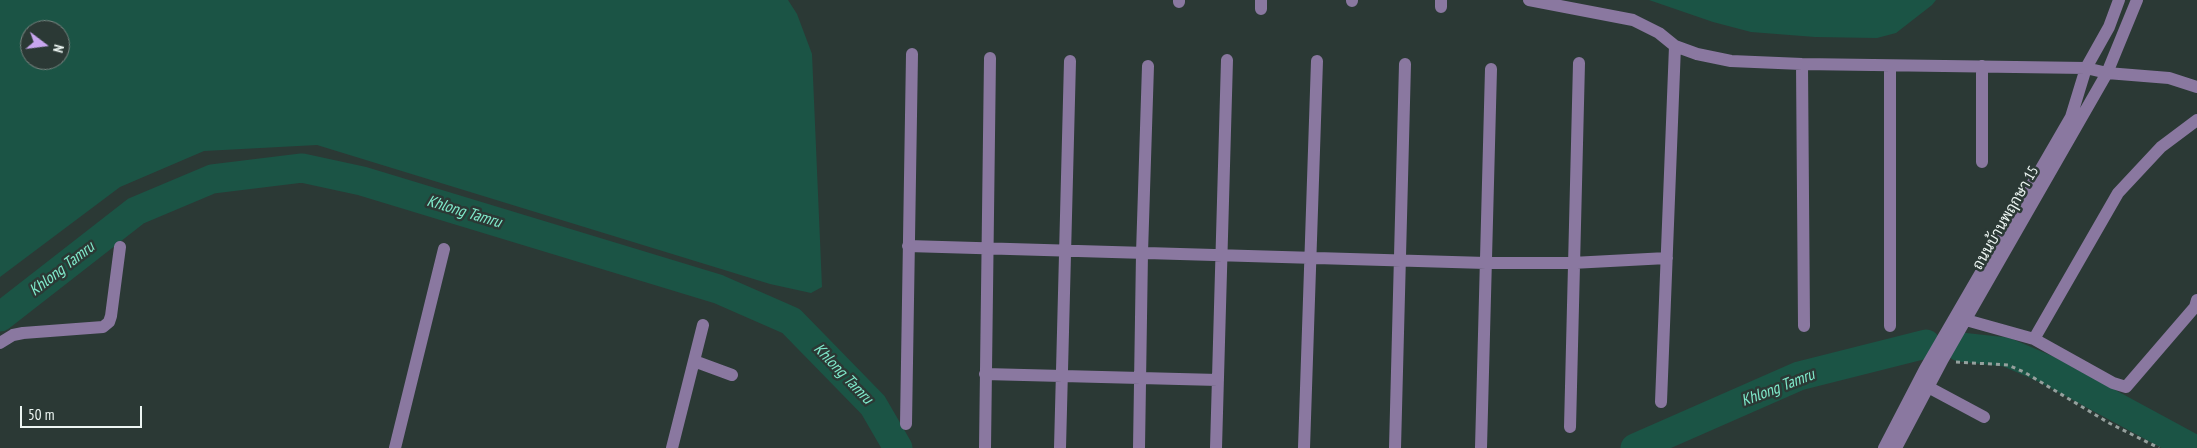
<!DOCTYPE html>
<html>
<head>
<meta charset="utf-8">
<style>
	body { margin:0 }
	#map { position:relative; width:2197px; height:448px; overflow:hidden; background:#2b3935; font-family:"PT Sans Narrow",sans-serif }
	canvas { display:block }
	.north { position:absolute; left:20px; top:20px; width:50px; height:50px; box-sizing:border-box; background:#2b3935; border:1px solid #798581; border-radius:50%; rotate:105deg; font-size:14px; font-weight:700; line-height:20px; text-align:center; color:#edf6f3 }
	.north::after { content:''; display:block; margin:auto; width:18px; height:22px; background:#c8a6ef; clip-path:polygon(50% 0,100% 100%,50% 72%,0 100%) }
	.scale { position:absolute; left:20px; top:406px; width:122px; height:22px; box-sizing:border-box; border:2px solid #edf6f3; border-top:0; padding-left:6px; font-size:15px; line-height:18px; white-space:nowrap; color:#edf6f3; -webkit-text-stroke:4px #2b3935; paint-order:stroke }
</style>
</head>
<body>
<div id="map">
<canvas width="2197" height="448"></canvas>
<div class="north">N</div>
<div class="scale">50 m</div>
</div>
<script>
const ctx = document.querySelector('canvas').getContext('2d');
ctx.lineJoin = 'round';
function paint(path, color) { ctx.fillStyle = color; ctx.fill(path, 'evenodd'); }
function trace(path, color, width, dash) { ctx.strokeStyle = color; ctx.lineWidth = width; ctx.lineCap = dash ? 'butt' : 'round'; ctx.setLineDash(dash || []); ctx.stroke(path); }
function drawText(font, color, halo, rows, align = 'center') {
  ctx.font = font + ' "PT Sans Narrow",Sarabun,sans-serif'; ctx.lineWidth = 5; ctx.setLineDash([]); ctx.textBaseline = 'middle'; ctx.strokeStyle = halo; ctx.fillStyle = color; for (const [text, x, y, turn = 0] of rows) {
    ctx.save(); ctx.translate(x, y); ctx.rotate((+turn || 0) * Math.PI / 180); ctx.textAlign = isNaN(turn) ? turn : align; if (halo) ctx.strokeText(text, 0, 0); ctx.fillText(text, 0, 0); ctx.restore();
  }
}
paint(new Path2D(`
	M 0,0 L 788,0 L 797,14 L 812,54 L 822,287 L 811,293 L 770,284 L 317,145 L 204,151 L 120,187 L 0,277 ZM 30,30 L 60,30 L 60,60 L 30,60 Z
	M 1649,0 L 1936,0 L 1932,5 L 1896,33 L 1877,38 L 1815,37 L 1751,32 L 1713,22 Z`), '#1b5445');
trace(new Path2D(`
	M 0,317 L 136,211 L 212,179 L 302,168 L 362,181 L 718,289 L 791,321 L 873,405 L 898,448
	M 1960,347 L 2006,352 L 2046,369 L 2192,448
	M 1635,448 L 1799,376 L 1926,344`), '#1b5445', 29);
trace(new Path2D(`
	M 1956,362 L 2008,365 L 2024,372 L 2109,423 L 2159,448`), '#95a09d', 3, [4, 4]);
trace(new Path2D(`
	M 1529,0 L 1633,20 L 1659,33 L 1675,46 L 1697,54 L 1731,61 L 1802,64 L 2086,68 L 2107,73 L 2169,78 L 2197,87
	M 1352,1 L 1352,0
	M 1179,2 L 1179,0
	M 1441,7 L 1441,0
	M 1261,9 L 1261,0
	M 1802,64 L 1804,326
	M 1982,162 L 1982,66
	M 908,246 L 1486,263 L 1572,263 L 1667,258
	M 1966,320 L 2034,339 L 2113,383 L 2126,387 L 2195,307 L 2197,300
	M 1890,326 L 1890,66
	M 2034,339 L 2118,193 L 2161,147 L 2197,120
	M 0,343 L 13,335 L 23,333 L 103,327 L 109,322 L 111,316 L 120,247
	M 694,361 L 732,375
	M 985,374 L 1218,380
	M 1928,387 L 1984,417
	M 1661,402 L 1675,46
	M 906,424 L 912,54
	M 1570,427 L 1579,63
	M 395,448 L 444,249
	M 672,448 L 703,325
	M 985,448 L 990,58
	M 1060,448 L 1070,61
	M 1139,448 L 1142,253 L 1148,66
	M 1216,448 L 1227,60
	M 1304,448 L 1317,61
	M 1395,448 L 1405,64
	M 1481,448 L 1491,69
	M 1884,448 L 1925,369 L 2071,117 L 2086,68 L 2109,27 L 2119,0
	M 1896,448 L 1943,359 L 2107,73 L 2137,0`), '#8a78a0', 12);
drawText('15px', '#edf6f3', '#2b3935', [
	["ถนนบ้านพฤกษา 15",2006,218,-60]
]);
drawText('italic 16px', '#80ebcc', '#2b3935', [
	["Khlong Tamru",464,212,17],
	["Khlong Tamru",62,269,-38],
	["Khlong Tamru",843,374,46],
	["Khlong Tamru",1778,388,-21]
]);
</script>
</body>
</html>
